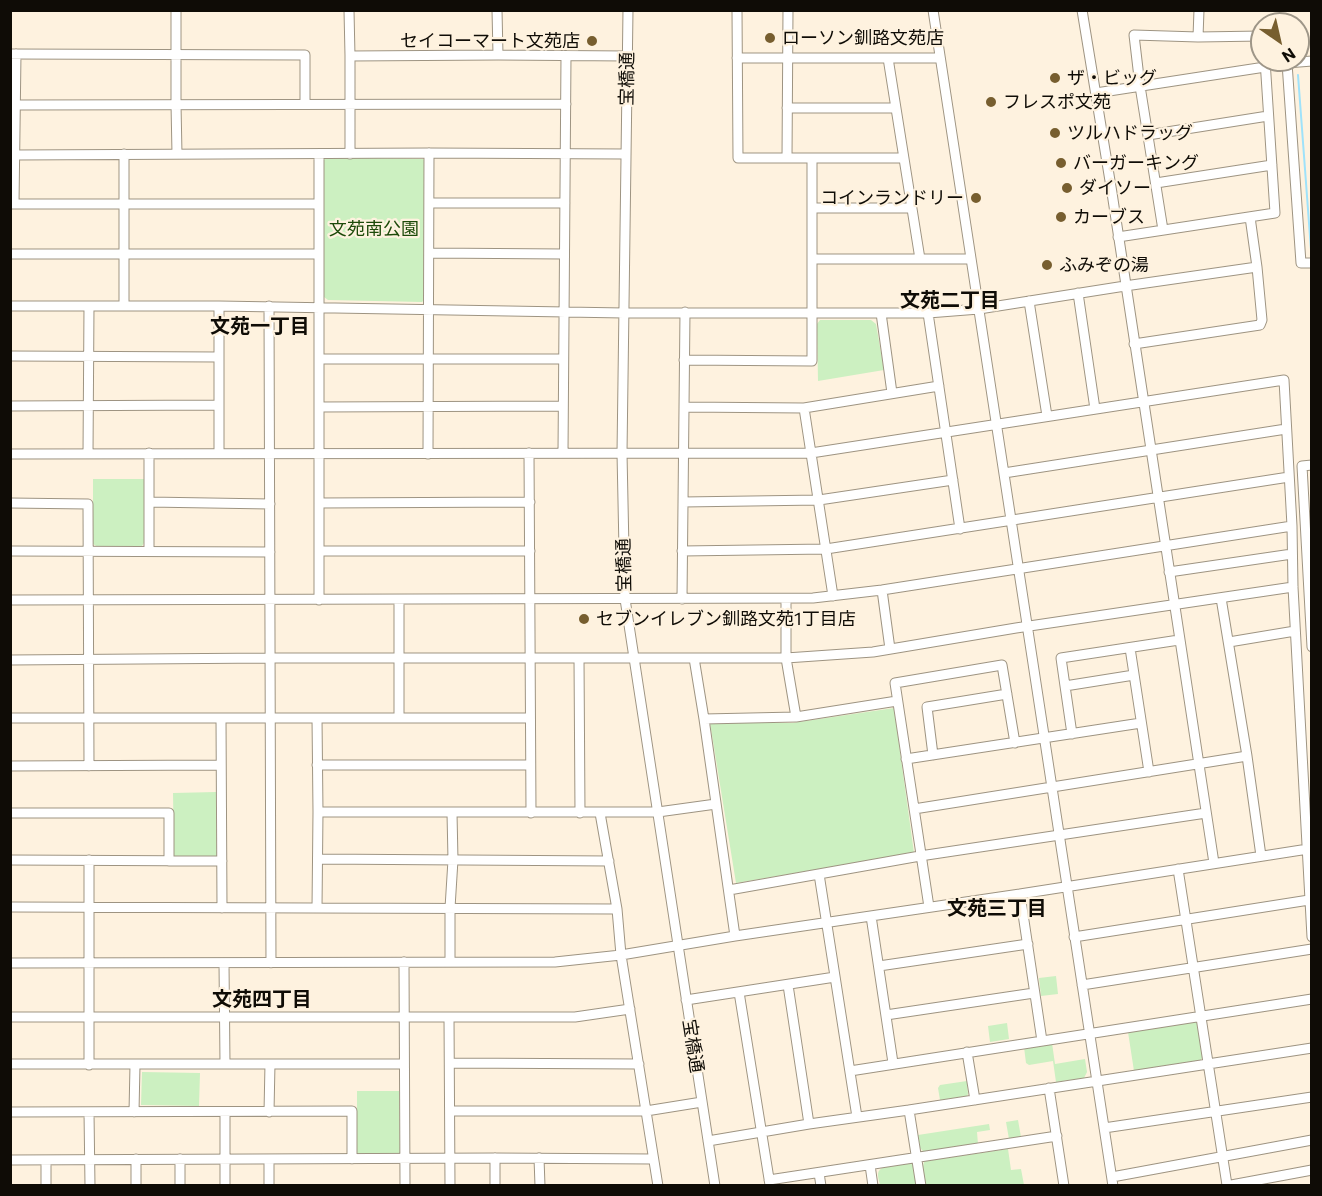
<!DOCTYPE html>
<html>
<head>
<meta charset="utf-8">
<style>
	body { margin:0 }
	#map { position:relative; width:1322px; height:1196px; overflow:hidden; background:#fef2df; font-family:Commissioner,sans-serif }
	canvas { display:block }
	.frame { position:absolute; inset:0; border:12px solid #0f0c06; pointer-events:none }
	.north { position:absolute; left:1250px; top:12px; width:60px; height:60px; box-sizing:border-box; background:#fef2df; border:2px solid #9e9688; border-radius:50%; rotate:146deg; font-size:16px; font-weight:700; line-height:24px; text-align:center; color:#0f0c06 }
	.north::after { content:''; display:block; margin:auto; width:21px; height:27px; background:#775e2f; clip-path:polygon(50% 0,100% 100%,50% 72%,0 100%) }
</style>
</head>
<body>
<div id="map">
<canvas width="1322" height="1196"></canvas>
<div class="frame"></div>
<div class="north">N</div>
</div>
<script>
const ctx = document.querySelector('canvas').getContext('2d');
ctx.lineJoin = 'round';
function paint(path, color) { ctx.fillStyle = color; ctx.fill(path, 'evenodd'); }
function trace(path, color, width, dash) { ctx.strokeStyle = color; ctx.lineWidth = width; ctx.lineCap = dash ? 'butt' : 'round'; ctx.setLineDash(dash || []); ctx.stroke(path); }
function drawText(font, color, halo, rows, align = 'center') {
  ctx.font = font + ' Commissioner,"Noto Sans JP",sans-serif'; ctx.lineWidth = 4.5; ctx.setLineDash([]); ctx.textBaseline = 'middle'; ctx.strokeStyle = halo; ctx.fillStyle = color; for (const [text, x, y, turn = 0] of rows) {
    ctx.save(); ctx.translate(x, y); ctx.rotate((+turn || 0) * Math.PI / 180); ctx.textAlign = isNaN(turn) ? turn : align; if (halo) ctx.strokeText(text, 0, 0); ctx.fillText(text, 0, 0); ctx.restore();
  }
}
paint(new Path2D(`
	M 326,157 L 423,159 L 425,161 L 425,299 L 422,302 L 328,300 L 324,297 L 323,160 Z
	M 820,320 L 871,320 L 876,324 L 884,370 L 818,381 L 817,324 Z
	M 93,479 L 144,479 L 144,543 L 142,546 L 98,547 L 93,544 Z
	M 894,708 L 914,853 L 736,883 L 710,723 L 792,723 Z
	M 216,792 L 217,857 L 174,857 L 173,793 Z
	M 1056,976 L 1058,994 L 1041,996 L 1039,978 Z
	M 1194,1021 L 1199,1024 L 1203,1057 L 1200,1061 L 1134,1071 L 1128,1032 Z
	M 1007,1023 L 1009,1039 L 990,1042 L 988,1026 Z
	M 1052,1043 L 1055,1064 L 1085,1059 L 1087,1072 L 1084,1078 L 1056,1082 L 1053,1061 L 1029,1065 L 1026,1063 L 1024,1047 Z
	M 142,1072 L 200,1073 L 199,1106 L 141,1105 Z
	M 967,1081 L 968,1094 L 967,1096 L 940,1100 L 938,1088 L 940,1085 Z
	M 357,1091 L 399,1091 L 400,1154 L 357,1154 Z
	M 1018,1120 L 1021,1137 L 1009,1139 L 1006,1122 Z
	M 989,1124 L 990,1130 L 977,1132 L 978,1144 L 924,1152 L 920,1148 L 918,1135 Z
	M 1008,1149 L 1011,1170 L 1021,1169 L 1024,1185 L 925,1185 L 923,1166 L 924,1162 L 926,1161 Z
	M 910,1163 L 913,1165 L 917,1185 L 880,1185 C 879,1179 875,1172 882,1168 Z`), '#ccf0c1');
trace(new Path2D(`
	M 1298,75 L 1311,250`), '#9fe2fa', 2);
const minor = new Path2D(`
	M 176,10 L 176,104 L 177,154
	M 349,10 L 350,56 L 350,154
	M 497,10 L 498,55
	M 628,10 L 622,453 L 625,599 L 715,1186
	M 737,10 L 738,158 L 904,158
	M 933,10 L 1113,1186
	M 1082,10 L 1112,193 L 1214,863
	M 1198,37 L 1199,10
	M 10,54 L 305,55 L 305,104
	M 350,56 L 498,55 L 627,56
	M 737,58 L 940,58
	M 888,58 L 920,259
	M 1312,61 L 1287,63 L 1301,263 L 1312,263
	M 1096,93 L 1265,67
	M 16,105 L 566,104
	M 787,108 L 896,108
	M 1148,135 L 1268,116
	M 319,154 L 319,600
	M 15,155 L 429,153 L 625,154
	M 787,158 L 788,10
	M 1156,183 L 1272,165
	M 429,203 L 565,203
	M 10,204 L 319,204
	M 14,204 L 16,54
	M 812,208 L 911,208
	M 1163,230 L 1140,86 L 1134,35 L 1198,37 L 1262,36
	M 1118,237 L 1275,213 L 1265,60
	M 429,253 L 564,254
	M 10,254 L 319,254
	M 812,259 L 971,259
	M 1078,293 L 1095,409
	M 1029,301 L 1047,416
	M 10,306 L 219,306 L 624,313 L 928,313 L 979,309 L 1125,286 L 1257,267 L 1250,217
	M 124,306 L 124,154
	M 219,306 L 219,453
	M 269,306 L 271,963
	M 881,313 L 892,393
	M 928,313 L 960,529
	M 1134,344 L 1260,325 L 1262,320 L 1257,267
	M 10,356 L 219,357
	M 319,359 L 563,359
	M 684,360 L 812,361 L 812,158
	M 10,406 L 219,405
	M 319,407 L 563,406
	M 684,407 L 804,408 L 939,386
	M 804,408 L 833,596
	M 529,453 L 531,813
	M 563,453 L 566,56
	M 10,454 L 811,453 L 1284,380 L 1292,526 L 1293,587 L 1312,937
	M 88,454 L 89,306
	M 428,454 L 429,153
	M 1312,465 L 1302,466 L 1312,647
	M 1004,473 L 1286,429
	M 149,502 L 270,504
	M 683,502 L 819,500 L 953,480
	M 10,503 L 88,504 L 89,766
	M 319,503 L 530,502
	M 10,551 L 270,552
	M 149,551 L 149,453
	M 319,551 L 530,551
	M 682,551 L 826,549 L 1289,477
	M 1169,572 L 1292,554
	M 882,590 L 890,649
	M 1221,598 L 1247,756 L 1261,856
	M 682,599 L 685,312
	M 786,599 L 786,658 L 796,717
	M 10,600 L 813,598 L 882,590 L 1292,526
	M 399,600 L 399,718
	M 1229,642 L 1295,631
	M 1130,648 L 1149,772
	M 579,658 L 580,813
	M 694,658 L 704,719 L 735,936
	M 10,660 L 270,658 L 786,658 L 873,652 L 1016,628 L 1293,587
	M 1134,675 L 1065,686 L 1061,658 L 1179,640
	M 1065,686 L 1072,734
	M 10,718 L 529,718
	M 221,718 L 222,908
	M 317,718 L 318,812 L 317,908
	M 704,719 L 796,717 L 897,701
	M 933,755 L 927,707 L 1007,694
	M 906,759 L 1141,723
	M 317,765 L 530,765
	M 10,766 L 221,765
	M 914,809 L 1247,756
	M 318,812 L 658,812 L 716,804
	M 10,813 L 169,813 L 169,861
	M 600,813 L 617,909 L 621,955 L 658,1186
	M 318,859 L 609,861
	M 10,860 L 222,861
	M 89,860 L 89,1065
	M 1178,869 L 1227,1185
	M 819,874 L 857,1117
	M 729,890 L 920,856 L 1206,813
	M 1020,894 L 1042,1041
	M 10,907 L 617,909
	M 929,907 L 895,683 L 1002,665 L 1015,743
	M 871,916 L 893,1063
	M 1074,937 L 1309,900
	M 404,962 L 405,1186
	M 450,962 L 450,908 L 453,860 L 452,813
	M 10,963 L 555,962 L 621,955 L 735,936 L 1020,894 L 1308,849
	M 224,963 L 225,1064
	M 879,966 L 1028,944
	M 788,985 L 809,1124
	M 1082,985 L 1312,949
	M 739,992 L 770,1185
	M 686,1000 L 835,977
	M 886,1015 L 1034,993
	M 10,1017 L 575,1017 L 630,1009
	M 449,1017 L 450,1186
	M 967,1052 L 975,1100
	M 450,1063 L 639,1064
	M 10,1064 L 404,1064
	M 850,1071 L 1312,999
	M 1049,1088 L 1064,1186
	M 909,1110 L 921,1186
	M 450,1111 L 646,1111 L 702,1102
	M 10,1112 L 352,1111 L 352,1159
	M 89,1112 L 90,1186
	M 134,1112 L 135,1065
	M 225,1112 L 225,1186
	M 269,1112 L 270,1064
	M 1104,1128 L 1312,1097
	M 708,1141 L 809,1124 L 909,1110 L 1312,1048
	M 495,1158 L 495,1186
	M 539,1158 L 540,1186
	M 10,1160 L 495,1158 L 653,1159
	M 870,1165 L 873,1186
	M 819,1173 L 821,1186
	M 1112,1177 L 1312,1140
	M 769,1180 L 1057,1136
	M 46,1186 L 46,1160
	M 136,1186 L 136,1159
	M 180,1186 L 180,1159
	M 269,1186 L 269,1159
	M 1226,1186 L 1312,1170`);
trace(minor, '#9e9482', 11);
trace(minor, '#fff', 9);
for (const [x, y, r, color] of [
	[770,38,6,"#775e2f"],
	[592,41,6,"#775e2f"],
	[1055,78,6,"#775e2f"],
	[991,102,6,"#775e2f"],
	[1055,133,6,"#775e2f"],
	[1061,163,6,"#775e2f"],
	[1067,188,6,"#775e2f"],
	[976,198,6,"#775e2f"],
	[1061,217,6,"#775e2f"],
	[1047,265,6,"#775e2f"],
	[584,619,6,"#775e2f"]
]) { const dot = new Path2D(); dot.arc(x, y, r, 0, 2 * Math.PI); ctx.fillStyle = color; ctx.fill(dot); trace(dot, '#fef2df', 2); }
drawText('18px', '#0f0c06', '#fef2df', [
	["ローソン釧路文苑店",782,38],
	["セイコーマート文苑店",580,41,"right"],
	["ザ・ビッグ",1067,78],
	["フレスポ文苑",1003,102],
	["ツルハドラッグ",1067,133],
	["バーガーキング",1073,163],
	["ダイソー",1079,188],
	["コインランドリー",964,198,"right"],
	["カーブス",1073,217],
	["ふみぞの湯",1059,265],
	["セブンイレブン釧路文苑1丁目店",596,619]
], 'left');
drawText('18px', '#0f0c06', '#fef2df', [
	["宝橋通",627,79,-89],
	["宝橋通",624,565,-91],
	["宝橋通",693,1046,81]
]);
drawText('18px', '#1d4a09', '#fef2df', [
	["文苑南公園",374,229]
]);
drawText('bold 20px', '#0f0c06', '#fef2df', [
	["文苑二丁目",950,300],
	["文苑一丁目",260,326],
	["文苑三丁目",997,908],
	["文苑四丁目",262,999]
]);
</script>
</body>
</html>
